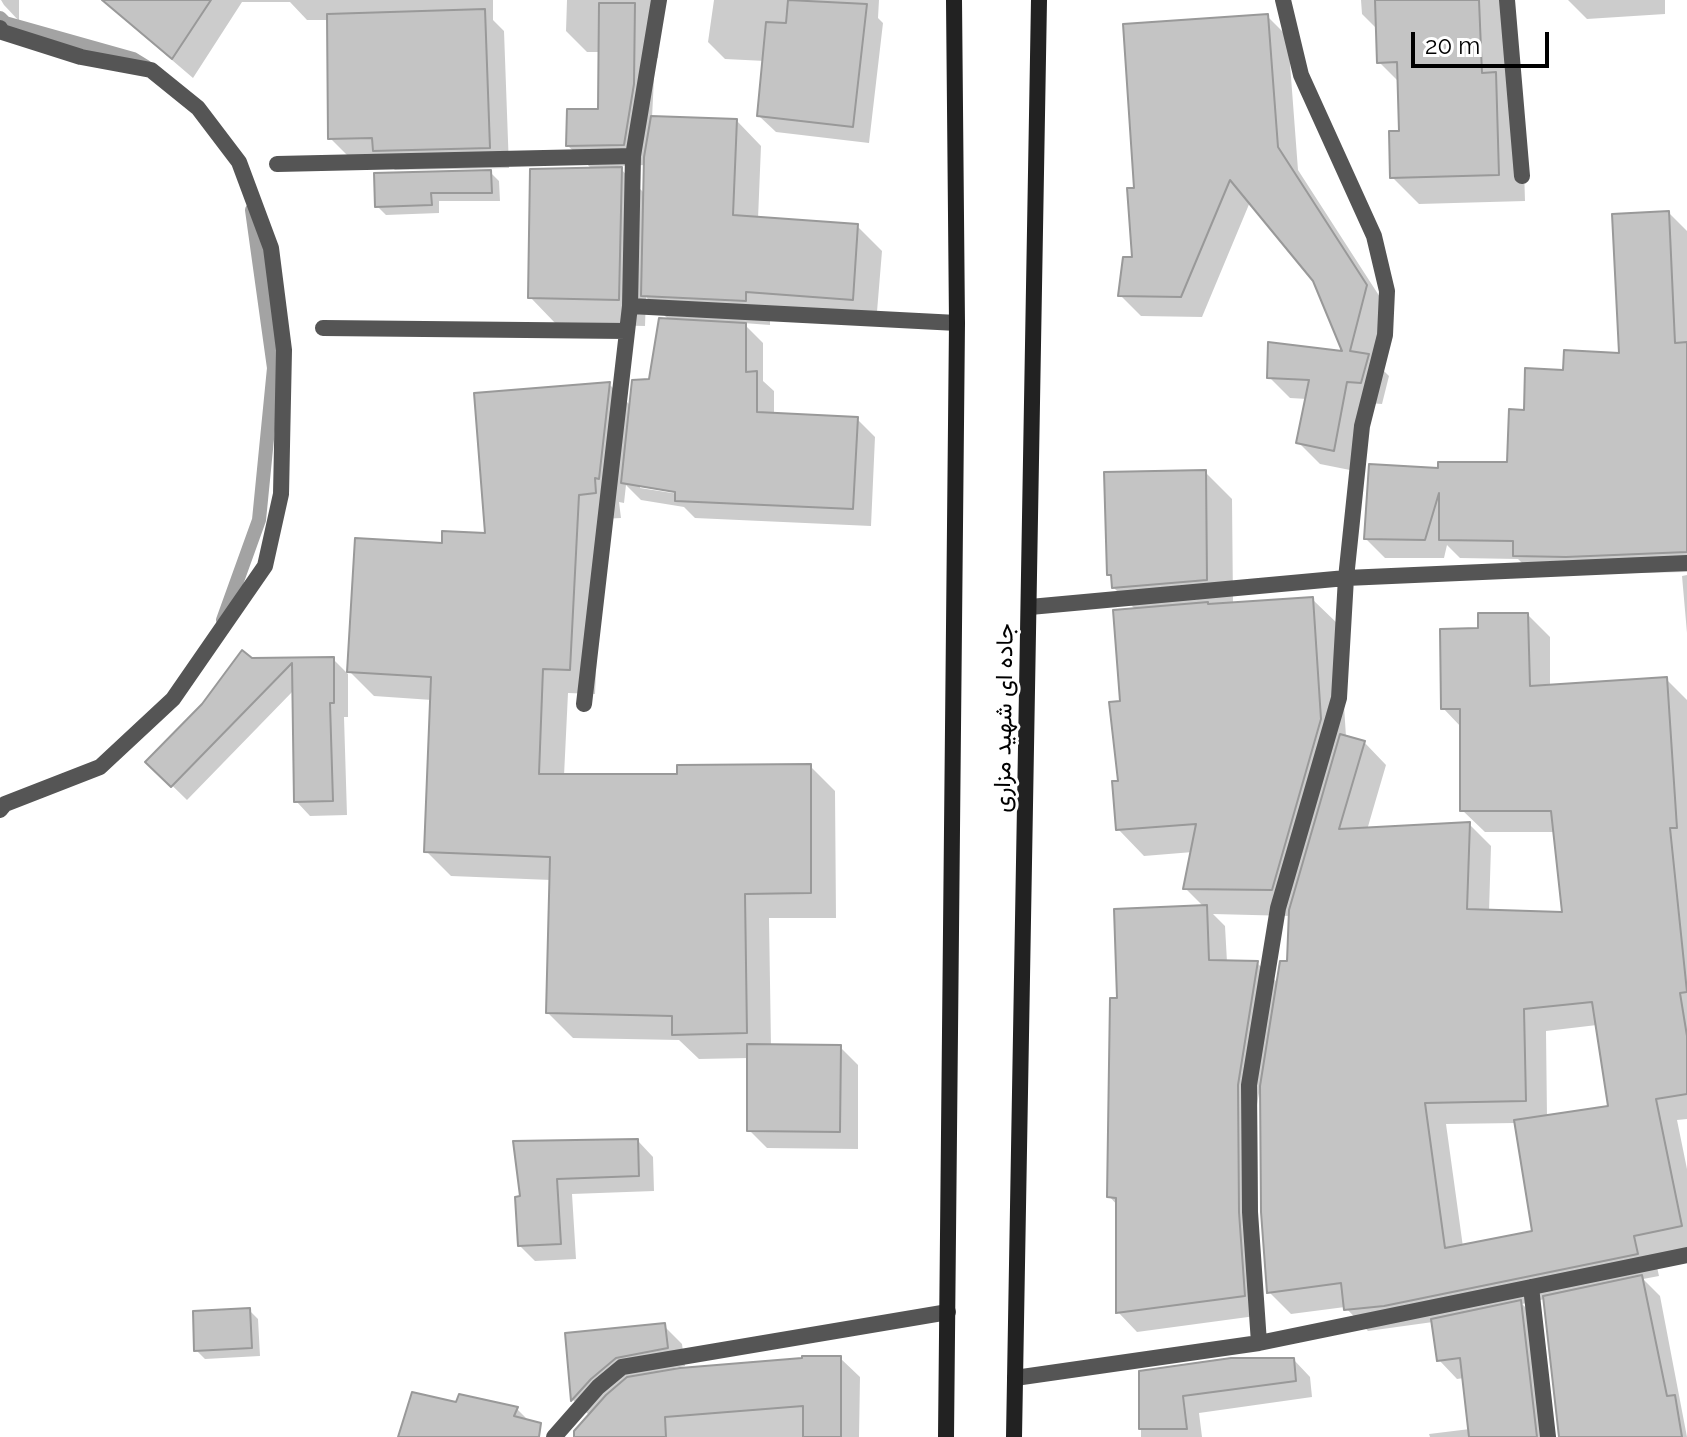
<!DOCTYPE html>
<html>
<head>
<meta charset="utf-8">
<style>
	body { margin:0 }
	#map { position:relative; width:1687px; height:1437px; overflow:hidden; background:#fff; font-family:Raleway,sans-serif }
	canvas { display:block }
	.scale { position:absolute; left:1411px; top:32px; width:138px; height:36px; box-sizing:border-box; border:4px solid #000; border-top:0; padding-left:10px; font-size:24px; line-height:28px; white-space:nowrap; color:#000; -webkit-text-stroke:6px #fff; paint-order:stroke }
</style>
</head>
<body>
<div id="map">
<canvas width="1687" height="1437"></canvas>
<div class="scale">20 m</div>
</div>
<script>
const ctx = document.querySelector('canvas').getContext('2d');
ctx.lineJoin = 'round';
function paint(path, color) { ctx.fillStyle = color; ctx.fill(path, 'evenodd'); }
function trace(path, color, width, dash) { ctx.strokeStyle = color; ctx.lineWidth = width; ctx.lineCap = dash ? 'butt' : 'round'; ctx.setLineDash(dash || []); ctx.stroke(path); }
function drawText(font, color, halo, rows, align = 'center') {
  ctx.font = font + ' Raleway,Vazirmatn,sans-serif'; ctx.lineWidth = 6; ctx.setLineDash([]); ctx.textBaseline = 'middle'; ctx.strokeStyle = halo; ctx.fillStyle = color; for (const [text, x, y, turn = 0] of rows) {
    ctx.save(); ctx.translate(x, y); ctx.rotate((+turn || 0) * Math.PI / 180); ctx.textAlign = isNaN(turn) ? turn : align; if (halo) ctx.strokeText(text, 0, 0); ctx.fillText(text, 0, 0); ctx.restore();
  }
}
paint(new Path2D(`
	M 1,0 L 19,0 L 19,21 L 4,5 Z
	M 112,0 L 493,0 L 493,20 L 504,31 L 509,168 L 395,170 L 382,158 L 350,158 L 330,138 L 329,20 L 307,20 L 290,2 L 242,2 L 193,78 L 131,25 L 111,5 Z
	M 567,0 L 662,0 L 658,58 L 655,58 L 652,118 L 737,121 L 761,146 L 758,219 L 857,226 L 882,251 L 876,324 L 770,316 L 770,325 L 743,323 L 763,343 L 763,381 L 774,391 L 774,415 L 857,419 L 875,437 L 871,526 L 695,518 L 684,507 L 641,500 L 626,485 L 624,503 L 619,502 L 621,518 L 603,519 L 595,694 L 568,693 L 564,776 L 679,776 L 810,766 L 835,791 L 836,918 L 769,918 L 771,1047 L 840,1047 L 858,1065 L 858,1149 L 767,1148 L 749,1130 L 749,1058 L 699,1059 L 679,1040 L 573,1038 L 548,1013 L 551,880 L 451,876 L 426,851 L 432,700 L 374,696 L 349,671 L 444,546 L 487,535 L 609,384 L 631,406 L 650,381 L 670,321 L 646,297 L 645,326 L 556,324 L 530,297 L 593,170 L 568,146 L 600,111 L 600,52 L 587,52 L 566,31 ZM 646,165 L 645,194 L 618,166 ZM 640,484 L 686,491 L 685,495 L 640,488 Z
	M 714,0 L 879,0 L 878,18 L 883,23 L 869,143 L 776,132 L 759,116 L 765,61 L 725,59 L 708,42 Z
	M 1361,0 L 1504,0 L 1522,101 L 1525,201 L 1419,204 L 1392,177 L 1401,133 L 1399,82 L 1379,62 L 1378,30 L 1362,14 Z
	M 1568,0 L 1665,0 L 1665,14 L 1587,19 Z
	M 1267,16 L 1288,37 L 1298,170 L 1387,308 L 1374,361 L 1389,376 L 1382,404 L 1368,403 L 1355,471 L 1320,464 L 1299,443 L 1307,399 L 1290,398 L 1269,377 L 1346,353 L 1315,280 L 1250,202 L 1202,317 L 1141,316 L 1120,295 L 1134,259 L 1136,189 Z
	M 490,172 L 499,181 L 500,201 L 439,201 L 439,213 L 386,215 L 377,206 Z
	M 1669,213 L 1687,231 L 1687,572 L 1534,575 L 1518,559 L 1460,558 L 1447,545 L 1444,558 L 1385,558 L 1366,539 L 1440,470 L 1509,464 L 1526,413 L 1565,372 L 1621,355 Z
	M 1205,472 L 1232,499 L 1233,604 L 1312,599 L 1339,625 L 1346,737 L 1364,742 L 1386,765 L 1367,830 L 1469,824 L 1491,846 L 1489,912 L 1564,914 L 1555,832 L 1485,832 L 1462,810 L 1462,728 L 1443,708 L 1480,630 L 1528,615 L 1550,637 L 1550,687 L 1666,679 L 1687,700 L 1687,1119 L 1677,1120 L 1687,1169 L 1687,1251 L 1655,1258 L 1659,1276 L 1643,1279 L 1660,1296 L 1687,1437 L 1561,1437 L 1545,1299 L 1522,1304 L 1539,1320 L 1552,1437 L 1430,1437 L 1429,1434 L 1470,1429 L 1464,1378 L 1457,1379 L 1439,1360 L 1433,1322 L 1368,1331 L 1345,1307 L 1291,1314 L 1269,1292 L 1262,1087 L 1260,1087 L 1257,1105 L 1258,1233 L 1263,1315 L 1137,1332 L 1118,1312 L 1118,1206 L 1109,1196 L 1119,1000 L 1204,907 L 1185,888 L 1193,852 L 1144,856 L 1118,829 L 1122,703 L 1136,610 L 1114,588 L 1113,578 L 1109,574 ZM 1213,914 L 1291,916 L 1289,963 L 1279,984 L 1257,963 L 1227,962 L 1225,926 ZM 1597,1025 L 1611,1107 L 1547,1117 L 1546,1031 ZM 1516,1123 L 1534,1233 L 1463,1247 L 1446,1124 Z
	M 1687,575 L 1687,633 L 1682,576 Z
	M 333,659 L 348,674 L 348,717 L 344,717 L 347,815 L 310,816 L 296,801 L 294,690 L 187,800 L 148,762 L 251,660 Z
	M 638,1141 L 653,1157 L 654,1191 L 572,1194 L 576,1259 L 535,1261 L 520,1246 L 522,1198 L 515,1143 Z
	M 249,1310 L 258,1319 L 260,1356 L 205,1359 L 196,1350 Z
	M 664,1326 L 682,1344 L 685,1366 L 674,1368 L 674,1371 L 840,1358 L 860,1377 L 859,1437 L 576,1437 L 590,1416 L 573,1400 L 568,1335 Z
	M 1294,1360 L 1310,1377 L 1312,1397 L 1199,1413 L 1202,1437 L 1141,1437 L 1141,1373 Z
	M 457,1405 L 517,1409 L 536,1428 L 532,1437 L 400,1437 Z`), '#0003');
trace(new Path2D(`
	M 0,18 L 5,23 L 133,59 L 146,67
	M 223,620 L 259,520 L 274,368 L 252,210`), '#a3a3a3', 14);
const building = new Path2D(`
	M 102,0 L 211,0 L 172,59 Z
	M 788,0 L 867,4 L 853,127 L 757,116 L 766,22 L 786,23 Z
	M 1375,0 L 1479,0 L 1482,73 L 1496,72 L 1499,175 L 1390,178 L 1389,131 L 1399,131 L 1397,62 L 1377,63 Z
	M 599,3 L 635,3 L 634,84 L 624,145 L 566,146 L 567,109 L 598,109 Z
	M 485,9 L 490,148 L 373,151 L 372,138 L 328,139 L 327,14 Z
	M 1268,14 L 1278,147 L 1367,285 L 1350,351 L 1369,354 L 1361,383 L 1347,382 L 1334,451 L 1296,443 L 1309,380 L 1267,378 L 1268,342 L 1342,351 L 1313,281 L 1230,180 L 1181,297 L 1118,296 L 1123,257 L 1132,257 L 1127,188 L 1134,188 L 1123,24 Z
	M 651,116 L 737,119 L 733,215 L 858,224 L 853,300 L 746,292 L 746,301 L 641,296 L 644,157 Z
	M 622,167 L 619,300 L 528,298 L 530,169 Z
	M 491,170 L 492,193 L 431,193 L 432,205 L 375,207 L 374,173 Z
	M 1669,211 L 1675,343 L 1687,342 L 1687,552 L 1566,557 L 1513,556 L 1513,541 L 1439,540 L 1439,493 L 1425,540 L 1364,539 L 1369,464 L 1438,468 L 1438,462 L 1507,462 L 1509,409 L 1524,410 L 1525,368 L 1563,370 L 1564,350 L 1619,353 L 1612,214 Z
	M 659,318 L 746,323 L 746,372 L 757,371 L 757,412 L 858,417 L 853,509 L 675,501 L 675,492 L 621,483 L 632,380 L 649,379 Z
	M 610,382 L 599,479 L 595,478 L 596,493 L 579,495 L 570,670 L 543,669 L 539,774 L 677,774 L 677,765 L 811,764 L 811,893 L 745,894 L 747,1033 L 672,1035 L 672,1016 L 546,1013 L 550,857 L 424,852 L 431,677 L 347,672 L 355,538 L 442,543 L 442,531 L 485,533 L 474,393 Z
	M 1206,470 L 1207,580 L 1112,588 L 1111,575 L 1107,575 L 1104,472 Z
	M 1313,597 L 1321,719 L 1272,890 L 1183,889 L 1196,824 L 1116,830 L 1112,781 L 1118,781 L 1109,702 L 1120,701 L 1113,610 L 1208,602 L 1208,604 Z
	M 1478,613 L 1528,613 L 1530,686 L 1667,677 L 1677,828 L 1670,828 L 1687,992 L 1680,993 L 1687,1036 L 1687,1094 L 1656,1099 L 1682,1226 L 1634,1236 L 1638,1254 L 1384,1306 L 1344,1310 L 1341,1283 L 1267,1293 L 1261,1212 L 1260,1086 L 1280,961 L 1287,961 L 1289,910 L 1340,734 L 1365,741 L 1339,829 L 1470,822 L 1467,909 L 1562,912 L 1551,811 L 1460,811 L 1460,709 L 1441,709 L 1440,629 L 1478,628 ZM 1592,1002 L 1608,1106 L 1514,1120 L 1532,1231 L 1445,1248 L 1425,1103 L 1526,1101 L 1524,1009 Z
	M 242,650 L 252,658 L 334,657 L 334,703 L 330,703 L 333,801 L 294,802 L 292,663 L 171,787 L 145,762 L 202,704 Z
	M 1207,905 L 1209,960 L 1258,961 L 1238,1085 L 1239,1212 L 1245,1296 L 1116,1313 L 1116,1198 L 1107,1197 L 1110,998 L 1117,998 L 1114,909 Z
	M 747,1044 L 841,1045 L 840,1132 L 747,1131 Z
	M 638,1139 L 639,1176 L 557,1179 L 561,1244 L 518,1246 L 515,1197 L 520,1196 L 513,1141 Z
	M 1642,1275 L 1667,1396 L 1675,1395 L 1682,1437 L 1559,1437 L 1543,1296 Z
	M 1521,1300 L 1537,1437 L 1469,1437 L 1460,1358 L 1437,1361 L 1431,1319 Z
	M 250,1308 L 252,1348 L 194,1351 L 193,1311 Z
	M 665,1323 L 668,1348 L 616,1358 L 591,1379 L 571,1401 L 565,1333 Z
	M 802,1356 L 841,1356 L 841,1437 L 803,1437 L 803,1406 L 665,1417 L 666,1437 L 574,1437 L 574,1431 L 606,1395 L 627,1377 L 680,1368 L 802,1358 Z
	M 1231,1358 L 1294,1358 L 1296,1381 L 1183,1396 L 1187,1429 L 1139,1429 L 1139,1371 Z
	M 412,1392 L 456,1402 L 459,1394 L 518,1407 L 514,1416 L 541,1423 L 539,1437 L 398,1437 Z`);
paint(building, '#c4c4c4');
trace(building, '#999', 2);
trace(new Path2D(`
	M 1507,0 L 1522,176
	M 0,28 L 2,32 L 81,57 L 151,70 L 198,108 L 239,162 L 271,248 L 284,350 L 281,494 L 265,566 L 173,699 L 100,767 L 5,804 L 0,810
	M 277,164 L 633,156
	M 630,306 L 957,323
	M 323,328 L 627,331
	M 1030,607 L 1346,578 L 1687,563
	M 584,704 L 630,306 L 633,156 L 659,0
	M 1531,1287 L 1548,1437
	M 1259,1343 L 1250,1212 L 1249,1085 L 1278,908 L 1339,698 L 1346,578 L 1362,426 L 1385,335 L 1387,291 L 1374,236 L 1301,75 L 1283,0
	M 1015,1378 L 1259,1343 L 1687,1255
	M 554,1437 L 598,1387 L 622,1367 L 948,1312`), '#555', 16);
trace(new Path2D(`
	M 946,1437 L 957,323 L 954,0
	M 1014,1437 L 1039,0`), '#222', 16);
drawText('24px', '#000', '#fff', [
	["جاده ای شهید مزاری",1004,718,-89]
]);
</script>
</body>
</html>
